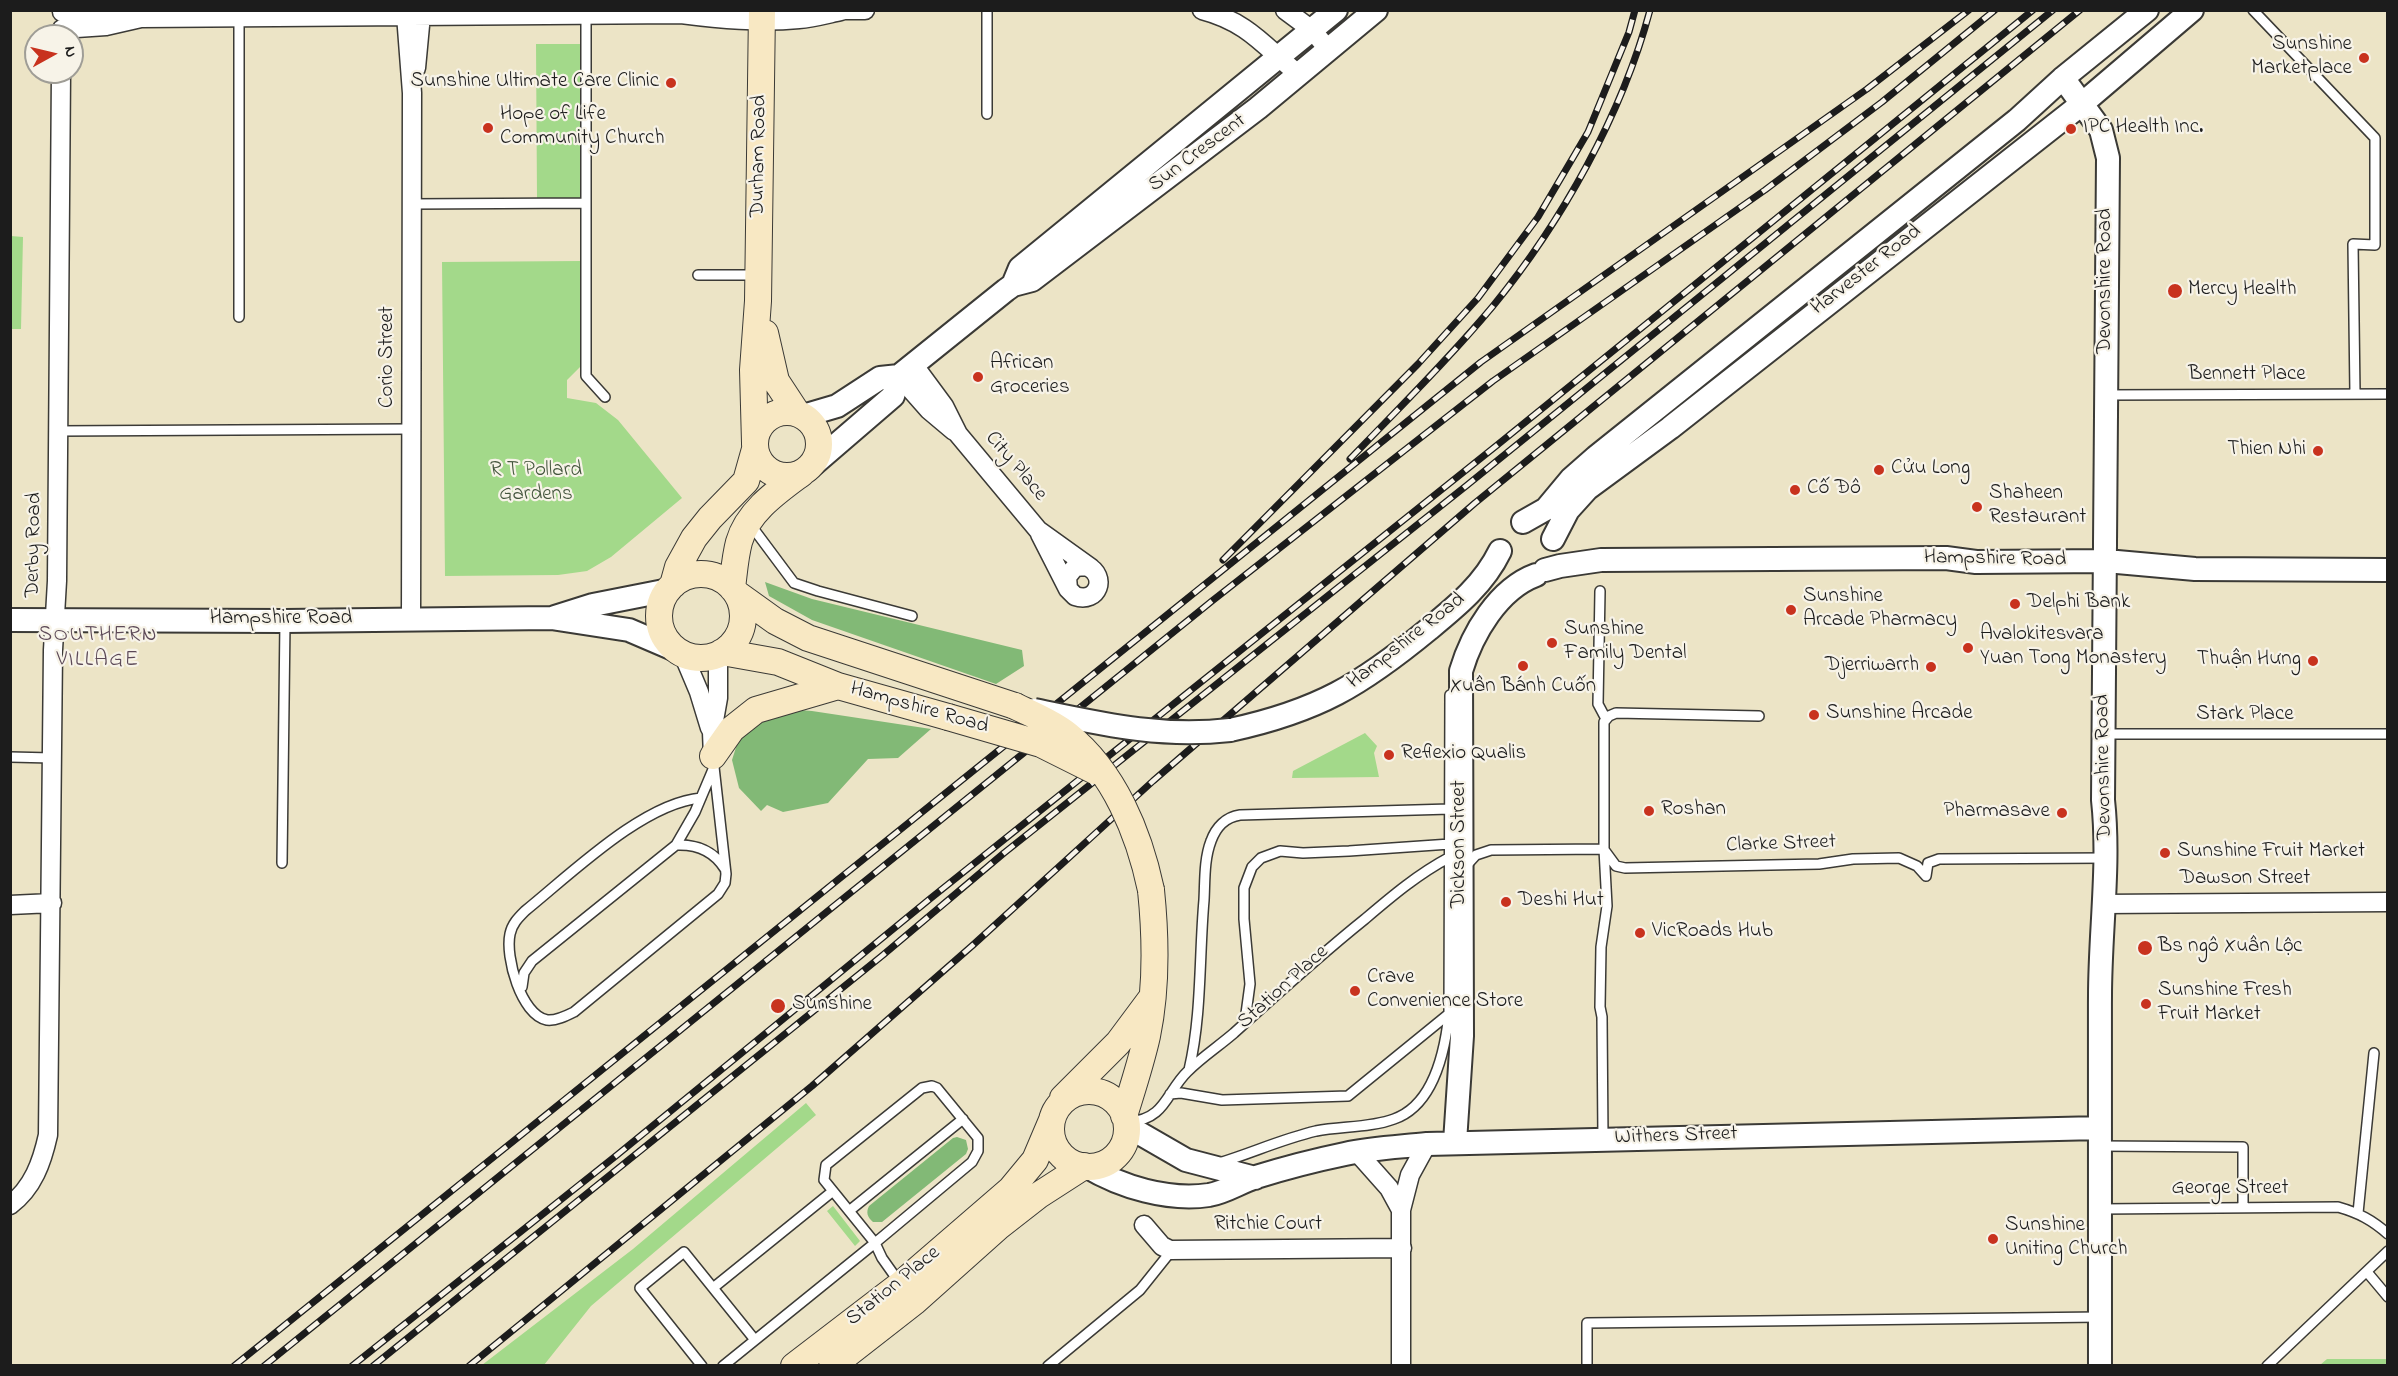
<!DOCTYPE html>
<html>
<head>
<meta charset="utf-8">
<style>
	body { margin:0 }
	#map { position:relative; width:2398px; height:1376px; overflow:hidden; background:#ece4c6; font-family:"Indie Flower",sans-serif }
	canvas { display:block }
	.frame { position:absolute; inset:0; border:12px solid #1c1c1c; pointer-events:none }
	.north { position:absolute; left:24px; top:24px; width:60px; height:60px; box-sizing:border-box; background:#f7f3e8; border:2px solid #9f9d96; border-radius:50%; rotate:82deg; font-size:16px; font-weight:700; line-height:24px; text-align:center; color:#1c1c1c }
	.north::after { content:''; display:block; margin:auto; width:21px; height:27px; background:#c8321e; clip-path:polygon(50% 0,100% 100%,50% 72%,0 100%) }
</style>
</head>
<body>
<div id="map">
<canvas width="2398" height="1376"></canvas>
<div class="frame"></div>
<div class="north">N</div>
</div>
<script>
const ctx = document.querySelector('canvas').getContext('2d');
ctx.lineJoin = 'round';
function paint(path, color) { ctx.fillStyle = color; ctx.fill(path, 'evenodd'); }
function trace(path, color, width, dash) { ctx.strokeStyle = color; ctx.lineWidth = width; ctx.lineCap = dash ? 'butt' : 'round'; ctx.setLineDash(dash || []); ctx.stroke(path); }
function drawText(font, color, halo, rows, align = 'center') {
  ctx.font = font + ' "Indie Flower",sans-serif'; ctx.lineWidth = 4.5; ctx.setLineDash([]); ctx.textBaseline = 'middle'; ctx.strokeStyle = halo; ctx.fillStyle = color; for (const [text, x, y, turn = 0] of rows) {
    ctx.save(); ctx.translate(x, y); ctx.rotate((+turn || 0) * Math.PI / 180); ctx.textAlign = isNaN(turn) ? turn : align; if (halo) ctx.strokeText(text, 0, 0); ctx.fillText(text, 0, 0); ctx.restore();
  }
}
paint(new Path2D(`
	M 536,44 L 580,44 L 582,198 L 537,198 Z
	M 11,236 L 23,237 L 21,329 L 11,329 Z
	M 581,261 L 582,365 L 567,380 L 567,398 L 596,403 L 618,420 L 682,498 L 611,557 L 587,571 L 558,575 L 445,576 L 442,262 Z
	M 1365,733 L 1377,746 L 1374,753 L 1379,777 L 1292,778 L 1293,771 Z
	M 806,1103 L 816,1115 L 591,1306 L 544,1365 L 482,1365 L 633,1249 Z
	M 833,1206 L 860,1241 L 855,1246 L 827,1211 Z
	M 2327,1359 L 2387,1359 L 2387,1365 L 2320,1365 Z`), '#a3d98a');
paint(new Path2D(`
	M 765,582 L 812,599 L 1022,650 L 1024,666 L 996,684 L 812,620 L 769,596 Z
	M 787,709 L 812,711 L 931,729 L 898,758 L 868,759 L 828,803 L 783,812 L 767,805 L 761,811 L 739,788 L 732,760 L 739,738 L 761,717 Z
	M 957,1137 L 966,1140 L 968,1149 L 966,1154 L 882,1222 L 873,1222 C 867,1217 866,1212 869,1206 L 953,1138 Z`), '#82b976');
const service = new Path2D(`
	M 2253,10 L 2375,138 L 2375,245 L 2353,244 L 2355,394
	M 586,14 L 586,376 L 605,397
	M 987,114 L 987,10
	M 412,204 L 586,203
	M 698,275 L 755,275
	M 239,317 L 239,17
	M 2106,395 L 2388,394
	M 58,431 L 411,429
	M 750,524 L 794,583 L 818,591 L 912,616
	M 1600,591 L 1598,704 L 1606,719
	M 2103,734 L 2388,734
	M 10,757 L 52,758
	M 701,798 C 643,803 571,874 525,911 C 518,918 512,924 510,934 C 505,957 521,1015 547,1020 C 556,1021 566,1016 574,1012 L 718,894 L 725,883 L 726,874 L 714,767
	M 676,845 C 696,844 714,851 725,869
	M 1605,851 L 1616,866 L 1625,868 L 1819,864 L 1853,859 L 1899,858 L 1917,866 L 1926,876
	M 282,863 L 285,622
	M 1465,867 L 1476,855 L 1491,850 L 1604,849
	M 1926,876 L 1928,863 L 1939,859 L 2106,858
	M 522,987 L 524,973 L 532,961 L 676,845 L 695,812 L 714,767
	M 1245,1021 L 1250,984 L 1244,919 L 1244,888 L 1252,867 L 1261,858 L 1280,851 L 1303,853 L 1349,851 L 1450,844
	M 1189,1070 C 1202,1014 1199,957 1204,900 C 1205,881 1204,859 1211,841 C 1216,827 1226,817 1240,815 L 1450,809
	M 1170,1094 L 1181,1093 L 1222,1100 L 1348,1096 L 1450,1013
	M 1129,1122 C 1166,1119 1166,1092 1188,1071 C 1202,1057 1219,1046 1234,1033 C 1277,994 1320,955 1365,919 C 1392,896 1418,874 1450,857
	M 1603,1139 L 1602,1017 L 1600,1007 L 1601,947 L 1607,906 L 1604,849 L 1604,722 L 1609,716 L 1616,713 L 1759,716
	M 2099,1146 L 2243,1147 L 2243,1208
	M 1219,1163 C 1252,1153 1282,1139 1316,1131 C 1341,1126 1370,1128 1394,1119 C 1434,1105 1445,1051 1449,1014 L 1450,695
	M 2101,1209 L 2338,1207 C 2359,1213 2372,1220 2388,1234
	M 849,1211 L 963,1119
	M 2358,1213 L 2374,1053
	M 2367,1272 L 2388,1297
	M 713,1288 L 833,1191
	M 702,1366 L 640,1288 L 684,1252 L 755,1340
	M 723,1366 L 875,1243 L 824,1180 L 826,1165 L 922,1088 L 932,1086 L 937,1088 L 978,1138 L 978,1151 L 972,1162 L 875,1243 L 882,1258 L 899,1282
	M 1048,1366 L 1140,1290 L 1172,1250
	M 1587,1366 L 1587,1323 L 2101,1317
	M 2267,1366 L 2388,1251`);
const minor = new Path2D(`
	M 840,10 L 865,10
	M 1202,10 C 1248,22 1264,46 1298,74
	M 1285,10 L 1312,30 L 1328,49
	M 62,12 L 107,11 L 134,17
	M 406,15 L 412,93 L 411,620
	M 62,29 L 106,26 L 141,18 L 681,14 C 720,19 759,23 799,19 C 813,18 827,14 841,11
	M 416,68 L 421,15
	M 913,364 L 944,406 L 958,434 L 1038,530 L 1091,568
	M 899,376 L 929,410 L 954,431
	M 1040,534 L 1068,589 L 1075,596 C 1098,604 1108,576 1087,566 L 1075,567 L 1067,577 L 1068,589
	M 683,654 L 699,692 L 710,728
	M 713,757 L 712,732 L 718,698 L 718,655
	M 2102,904 L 2388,902
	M 10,905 L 52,903
	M 1357,1152 L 1389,1188 L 1401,1210
	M 10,1205 C 33,1188 42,1162 48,1135 L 53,650 L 57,581 L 61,72
	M 1144,1225 L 1162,1246 L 1170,1250 L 1402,1248
	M 1401,1366 L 1401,1210 L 1410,1175 L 1427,1144`);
const tertiary = new Path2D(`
	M 2063,78 L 2101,130 L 2108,158 L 2103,800 C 2110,864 2100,931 2100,996 C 2099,1119 2101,1242 2100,1366
	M 1013,285 L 1020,268 L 1336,10
	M 803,416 L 837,406 L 880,378 L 899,376 L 1006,290 L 1013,285 L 1032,280 L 1258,108 L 1376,10
	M 807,470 L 893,396 L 899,376
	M 1523,522 L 1546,509 L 1571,479 L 1596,457 L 2017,120 L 2063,78 L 2147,10
	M 1553,539 L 1568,510 L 1587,489 L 1670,428 L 2083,103 L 2192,10
	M 1545,570 L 1560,566 L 1601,560 L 1946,558 L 1976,562 L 2106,561 L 2195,569 L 2388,570
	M 555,617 L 593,605 L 669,590
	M 10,620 L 285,621 L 551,618 L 629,630 L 678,651
	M 1230,730 C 1318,711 1361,685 1429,629 C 1457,606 1484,584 1500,551
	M 1127,1126 L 1186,1160 L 1255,1178
	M 1455,1142 L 1462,1036 L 1461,671 C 1472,634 1498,589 1536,575
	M 1086,1166 C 1121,1187 1168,1201 1209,1195 C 1226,1192 1240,1182 1256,1177 C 1285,1168 1316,1160 1345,1154 C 1372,1148 1400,1147 1427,1144 L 2100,1128`);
const secondary = new Path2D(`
	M 765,333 L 776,381 L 797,413
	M755 444a32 32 0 1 1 64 0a32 32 0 1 1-64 0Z
	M 755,443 L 753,370 L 758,301 L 762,10
	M659 616a42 42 0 1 1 84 0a42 42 0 1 1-84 0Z
	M 673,585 L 678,567 L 694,538 L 710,518 L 746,481 L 755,449
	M 732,588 C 734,573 735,557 739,542 C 748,511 778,491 802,473
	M 736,593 L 775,621 L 808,638 L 1015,706
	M 722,652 L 778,662 L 838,686 L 948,717
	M 713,756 L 732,729 L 756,710 L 838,686
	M1051 1129a38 38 0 1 1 76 0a38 38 0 1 1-76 0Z
	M 1063,1098 L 1118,1043 L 1150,1000
	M 1124,1116 C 1132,1090 1141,1063 1147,1036 C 1157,988 1156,939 1151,890
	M 794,1366 L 901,1284 L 1011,1189 L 1035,1160 L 1052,1120
	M 832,1366 L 914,1302 L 998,1227 L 1039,1195 L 1084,1166`);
trace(service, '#3b3a36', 12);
trace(minor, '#3b3a36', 21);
trace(tertiary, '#3b3a36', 26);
trace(secondary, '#3b3a36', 28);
trace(service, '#fff', 9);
trace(minor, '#fff', 18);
trace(tertiary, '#fff', 22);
trace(secondary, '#f8e8c3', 26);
const rail = new Path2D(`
	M 1350,459 C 1398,409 1448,360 1493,306 C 1561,223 1622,115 1650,10
	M 1223,560 L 1418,364 L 1478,298 L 1538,217 L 1588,132 L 1629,32 L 1635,10
	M 234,1366 L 1481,362 L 1867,89 L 1969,10
	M 264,1366 L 1212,601 L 1493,381 L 1765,190 L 1882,102 L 1995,10
	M 352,1366 L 617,1155 L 931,898 L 1496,446 L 2033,10
	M 373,1366 L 883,955 L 1004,853 L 1466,486 L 2053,10
	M 469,1366 L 812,1086 L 973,945 L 1153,781 L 1475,503 L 2080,10`);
trace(rail, '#1c1c1c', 7);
trace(rail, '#f7f3e8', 4.5, [14]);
const tertiaryBridge = new Path2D(`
	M 1034,710 C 1102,724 1160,738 1230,730`);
const secondaryBridge = new Path2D(`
	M 1015,706 C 1033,715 1052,722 1068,735 C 1114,772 1139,833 1151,890
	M 948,717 L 1041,744 L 1095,771`);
trace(tertiaryBridge, '#3b3a36', 26, []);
trace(secondaryBridge, '#3b3a36', 28, []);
trace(tertiaryBridge, '#fff', 22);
trace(secondaryBridge, '#f8e8c3', 26);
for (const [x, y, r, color] of [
	[2364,58,6,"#c8321e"],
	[671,83,6,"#c8321e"],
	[488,128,6,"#c8321e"],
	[2071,129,6,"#c8321e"],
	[2175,291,8,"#c8321e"],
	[978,377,6,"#c8321e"],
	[2318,451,6,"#c8321e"],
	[1879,470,6,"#c8321e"],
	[1795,490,6,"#c8321e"],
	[1977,507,6,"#c8321e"],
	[2015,604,6,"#c8321e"],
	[1791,610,6,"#c8321e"],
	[1552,643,6,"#c8321e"],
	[1968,648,6,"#c8321e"],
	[2313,661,6,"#c8321e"],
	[1523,666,6,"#c8321e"],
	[1931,667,6,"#c8321e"],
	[1814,715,6,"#c8321e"],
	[1389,755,6,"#c8321e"],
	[1649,811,6,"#c8321e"],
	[2062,813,6,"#c8321e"],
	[2165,853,6,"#c8321e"],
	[1506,902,6,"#c8321e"],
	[1640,933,6,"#c8321e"],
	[2145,948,8,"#c8321e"],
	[1355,991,6,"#c8321e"],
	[2146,1004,6,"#c8321e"],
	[778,1006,8,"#c8321e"],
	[1993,1239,6,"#c8321e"]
]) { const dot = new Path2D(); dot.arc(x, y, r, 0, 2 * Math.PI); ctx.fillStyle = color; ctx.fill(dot); trace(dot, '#f7f3e8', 2); }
drawText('21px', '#1c1c1c', '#f7f3e8', [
	["Sunshine",2352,46,"right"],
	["Marketplace",2352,70,"right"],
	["Sunshine Ultimate Care Clinic",659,83,"right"],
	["Hope of Life",500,116],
	["Community Church",500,140],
	["IPC Health Inc.",2083,129],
	["Mercy Health",2188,291],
	["African",990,365],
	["Groceries",990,389],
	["Thien Nhi",2306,451,"right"],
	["Cửu Long",1891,470],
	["Cố Đô",1807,490],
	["Shaheen",1989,495],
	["Restaurant",1989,519],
	["Sunshine",1803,598],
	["Arcade Pharmacy",1803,622],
	["Delphi Bank",2027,604],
	["Sunshine",1564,631],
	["Family Dental",1564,655],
	["Avalokitesvara",1980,636],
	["Yuan Tong Monastery",1980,660],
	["Thuận Hưng",2301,661,"right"],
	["Djerriwarrh",1919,667,"right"],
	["Xuân Bánh Cuốn",1523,688,"center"],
	["Sunshine Arcade",1826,715],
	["Reflexio Qualis",1401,755],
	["Roshan",1661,811],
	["Pharmasave",2050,813,"right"],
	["Sunshine Fruit Market",2177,853],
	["Deshi Hut",1518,902],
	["VicRoads Hub",1652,933],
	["Bs ngô Xuân Lộc",2158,948],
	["Crave",1367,979],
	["Convenience Store",1367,1003],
	["Sunshine Fresh",2158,992],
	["Fruit Market",2158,1016],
	["Sunshine",792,1006],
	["Sunshine",2005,1227],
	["Uniting Church",2005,1251]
], 'left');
drawText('21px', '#1c1c1c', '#f7f3e8', [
	["Sun Crescent",1198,154,-37],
	["Durham Road",760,156,-89],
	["Harvester Road",1867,271,-38],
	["Devonshire Road",2107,281,-90],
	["Corio Street",389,357,-90],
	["Bennett Place",2247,376],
	["City Place",1015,467,50],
	["Derby Road",35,545,-89],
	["Hampshire Road",1995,560,1],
	["Hampshire Road",281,620],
	["Hampshire Road",1407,642,-38],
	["Hampshire Road",919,709,16],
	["Stark Place",2245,716],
	["Devonshire Road",2105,767,-91],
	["Dickson Street",1461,844,-90],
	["Clarke Street",1781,845,-2],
	["Dawson Street",2245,880],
	["Station Place",1284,988,-42],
	["Withers Street",1676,1137,-2],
	["George Street",2230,1190],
	["Ritchie Court",1268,1226],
	["Station Place",894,1287,-39]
]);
drawText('21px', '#44553d', '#f7f3e8', [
	["R T Pollard",536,472],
	["Gardens",536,496]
]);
ctx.letterSpacing = '1.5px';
drawText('22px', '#5c4957', '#f7f3e8', [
	["SOUTHERN",98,636],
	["VILLAGE",98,661]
]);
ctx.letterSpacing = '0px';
</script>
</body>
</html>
